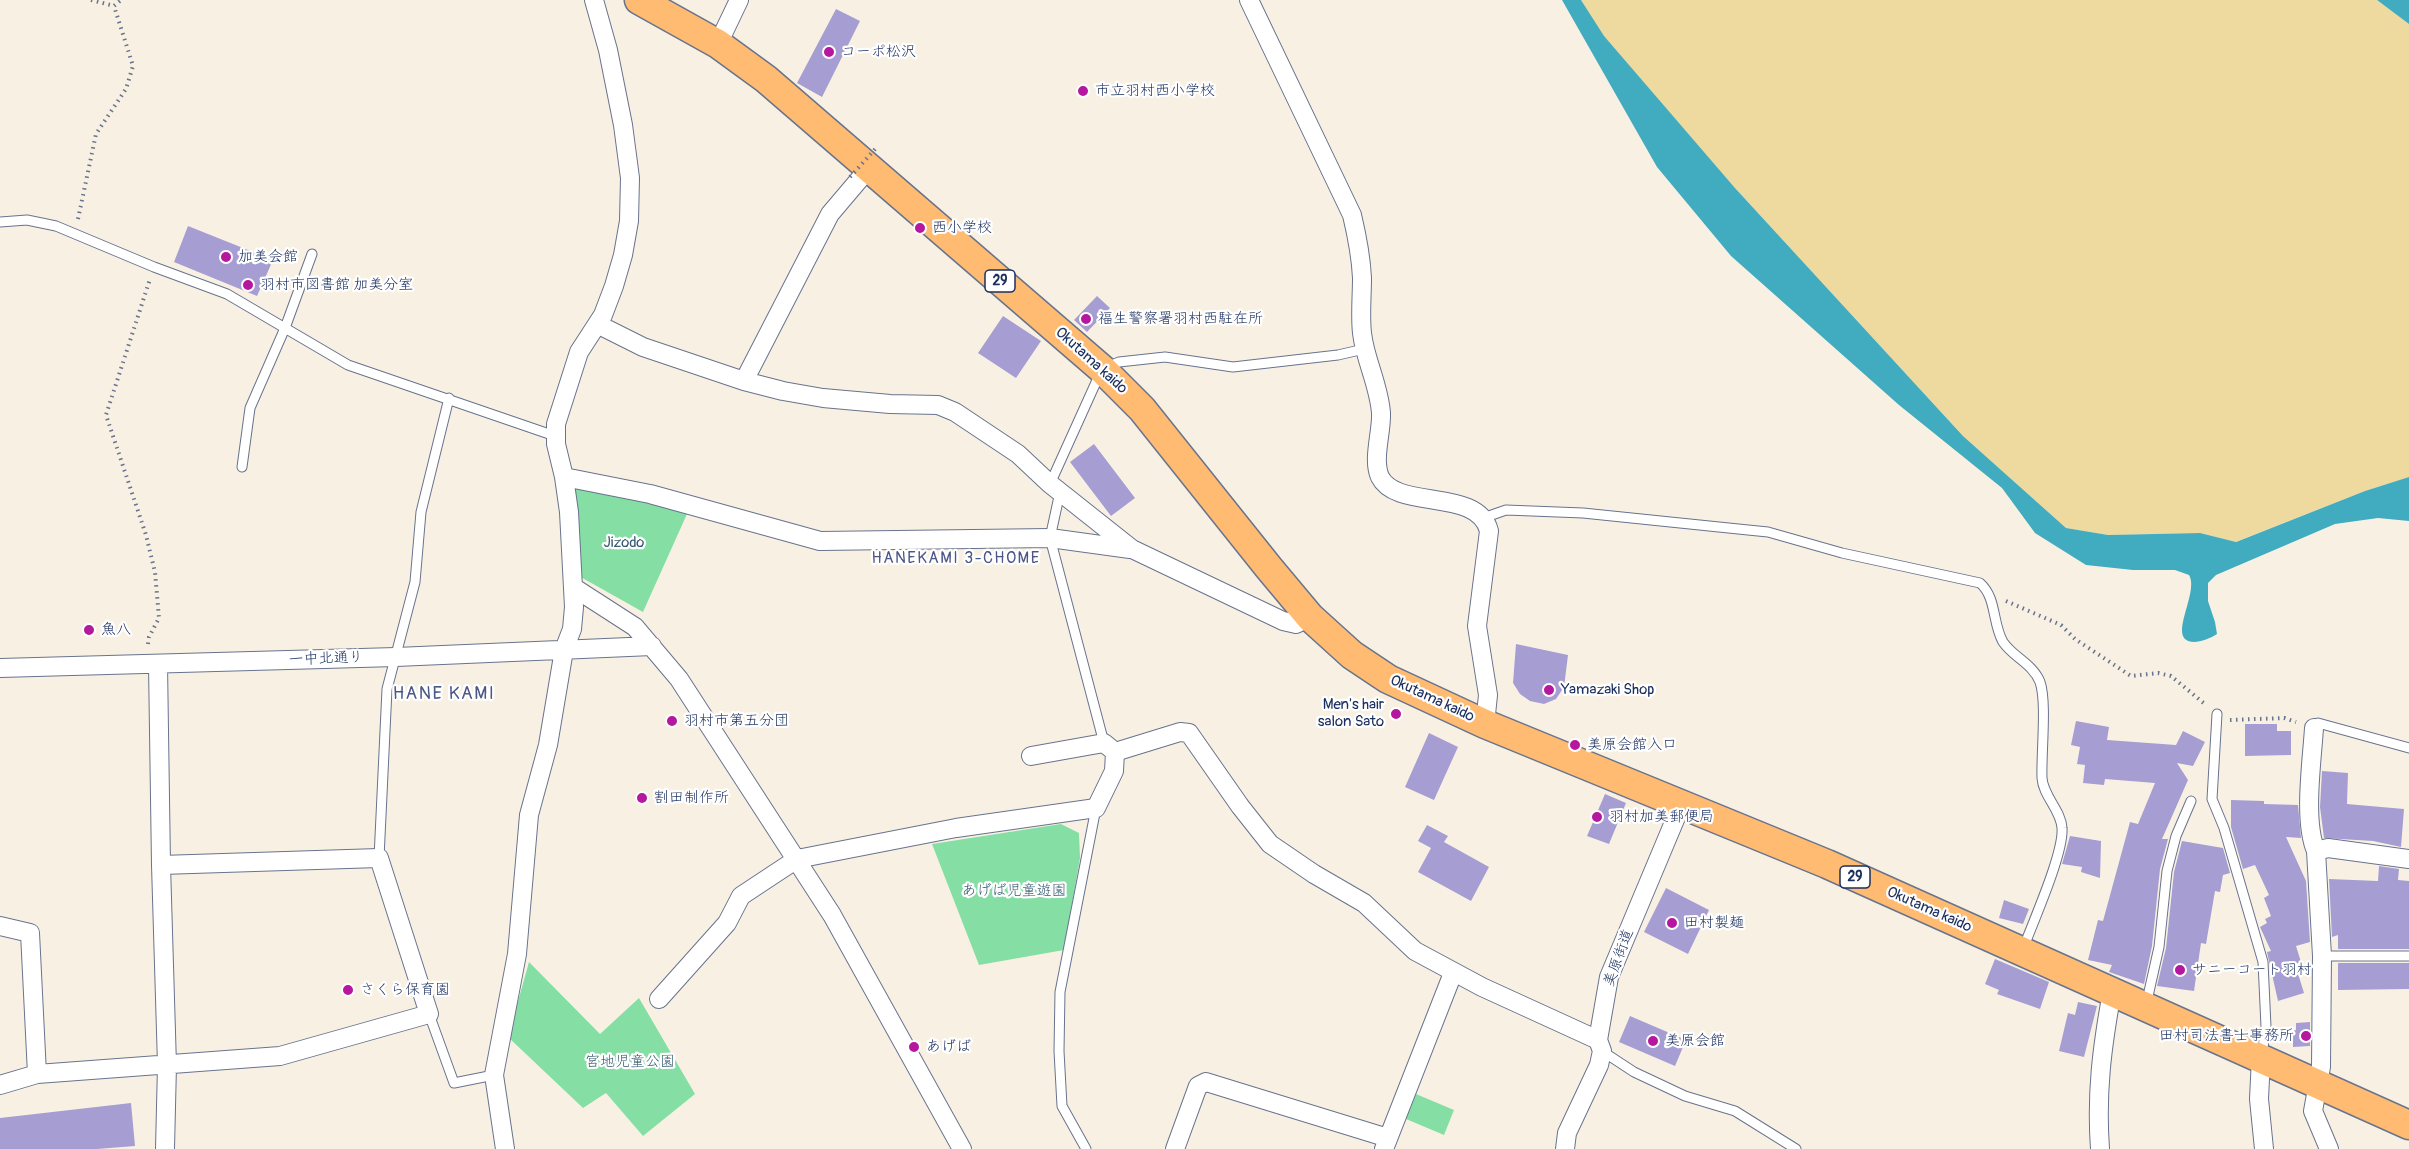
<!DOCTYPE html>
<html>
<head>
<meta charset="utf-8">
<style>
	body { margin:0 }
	canvas { display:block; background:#f8f1e3 }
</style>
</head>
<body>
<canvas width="2409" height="1149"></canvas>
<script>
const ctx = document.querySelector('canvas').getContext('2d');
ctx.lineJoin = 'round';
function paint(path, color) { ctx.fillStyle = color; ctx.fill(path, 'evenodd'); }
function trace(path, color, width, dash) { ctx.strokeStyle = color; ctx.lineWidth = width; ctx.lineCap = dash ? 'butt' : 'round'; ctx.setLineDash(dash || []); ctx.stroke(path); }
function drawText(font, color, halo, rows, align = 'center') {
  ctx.font = font + ' Pangolin,"Klee One",sans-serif'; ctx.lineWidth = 4.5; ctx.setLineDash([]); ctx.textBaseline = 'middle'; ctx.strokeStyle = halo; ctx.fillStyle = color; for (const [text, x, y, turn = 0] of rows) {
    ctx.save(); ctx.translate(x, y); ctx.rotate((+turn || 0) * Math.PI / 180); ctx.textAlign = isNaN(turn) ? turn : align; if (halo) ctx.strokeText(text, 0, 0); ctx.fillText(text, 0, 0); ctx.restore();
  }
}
paint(new Path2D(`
	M 575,481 L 687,514 L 643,612 L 577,575 Z
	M 1061,824 L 1079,833 L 1080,858 L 1064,950 L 979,965 L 932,844 Z
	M 529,962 L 600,1034 L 639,998 L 695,1094 L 643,1136 L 606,1093 L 583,1108 L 508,1037 Z
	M 1416,1094 L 1454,1110 L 1444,1135 L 1406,1119 Z`), '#85dfa4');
paint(new Path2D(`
	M 1581,0 L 2377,0 L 2409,24 L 2409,477 L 2365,491 L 2235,542 L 2200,533 L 2108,535 L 2066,528 L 1963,436 L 1735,188 L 1603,36 Z`), '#eeda9e');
paint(new Path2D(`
	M 1562,0 L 1581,0 L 1604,36 L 1735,188 L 1963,436 L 2066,528 L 2108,535 L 2200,533 L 2236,542 L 2365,491 L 2409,477 L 2409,521 L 2378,518 L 2335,524 L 2216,575 L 2208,583 L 2208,601 L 2215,622 L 2217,634 C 2211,638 2201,642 2194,642 C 2165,641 2200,593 2189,575 L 2175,570 L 2133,570 L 2086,565 L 2035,533 L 2002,488 L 1899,405 L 1731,256 L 1657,167 Z
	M 2377,0 L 2409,0 L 2409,24 Z`), '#41acbf');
paint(new Path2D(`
	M 836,9 L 860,21 L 822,97 L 797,83 Z
	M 188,226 L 273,260 L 257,296 L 174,262 Z
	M 1097,296 L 1110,308 L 1087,332 L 1074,320 Z
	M 1003,316 L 1041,341 L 1016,378 L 978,353 Z
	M 1094,444 L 1135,498 L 1111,516 L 1070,462 Z
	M 1516,644 L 1568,655 L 1564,687 L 1556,699 L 1544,704 L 1530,701 L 1520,694 L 1513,683 Z
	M 2076,721 L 2109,727 L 2107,740 L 2176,745 L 2183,731 L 2205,742 L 2193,766 L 2177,763 L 2188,780 L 2162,839 L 2168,839 L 2160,869 L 2152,946 L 2144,984 L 2109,972 L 2112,965 L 2088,960 L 2098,920 L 2103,921 L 2130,822 L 2138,824 L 2155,783 L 2105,779 L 2104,785 L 2083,783 L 2085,765 L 2077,764 L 2080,747 L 2071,745 Z
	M 2245,724 L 2277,724 L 2277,731 L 2291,731 L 2291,755 L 2245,756 Z
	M 1429,733 L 1458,747 L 1434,800 L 1405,787 Z
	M 2322,771 L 2348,773 L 2347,804 L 2404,809 L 2401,847 L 2373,841 L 2324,838 L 2320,807 Z
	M 1605,794 L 1626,803 L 1609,844 L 1587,836 Z
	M 2231,800 L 2264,801 L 2264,804 L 2298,805 L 2301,838 L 2286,837 L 2306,881 L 2310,942 L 2296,946 L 2301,962 L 2295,964 L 2304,993 L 2278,1001 L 2267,952 L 2271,951 L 2260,927 L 2267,923 L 2265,919 L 2271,916 L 2264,898 L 2269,895 L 2255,865 L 2243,869 L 2231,827 Z
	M 1427,825 L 1448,836 L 1444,842 L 1489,867 L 1471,901 L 1418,872 L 1431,848 L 1418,841 Z
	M 2070,836 L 2101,841 L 2100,878 L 2081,872 L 2082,867 L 2062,864 Z
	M 2182,841 L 2223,848 L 2230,873 L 2223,875 L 2220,892 L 2215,891 L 2206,944 L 2201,943 L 2194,991 L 2157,986 L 2166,948 L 2174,872 Z
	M 2379,866 L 2399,869 L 2398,880 L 2409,881 L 2409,949 L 2338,949 L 2338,935 L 2332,937 L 2329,879 L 2378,881 Z
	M 1666,888 L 1709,910 L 1688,954 L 1644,932 Z
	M 2004,900 L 2029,909 L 2023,924 L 1999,918 Z
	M 1995,959 L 2049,982 L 2040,1009 L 1997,994 L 1999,990 L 1985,984 Z
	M 2338,963 L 2409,963 L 2409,989 L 2338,990 Z
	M 2078,1002 L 2097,1006 L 2084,1057 L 2059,1051 L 2068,1013 L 2075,1015 Z
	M 1630,1016 L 1686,1040 L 1675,1066 L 1619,1042 Z
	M 2310,1022 L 2310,1046 L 2293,1047 L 2293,1031 L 2296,1030 L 2296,1023 Z
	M 131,1103 L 135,1146 L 97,1149 L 0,1149 L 0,1118 Z`), '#a69ed2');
const lane = new Path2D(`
	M 0,222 L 27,220 L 56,226 L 154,267 L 227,294 L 348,365 L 555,436
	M 242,467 L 250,408 L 285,328 L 312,254
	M 1050,484 L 1102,369 L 1119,362 L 1165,357 L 1233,367 L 1338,355 L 1364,349
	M 1060,492 L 1050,538 L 1104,743
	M 1483,518 L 1506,510 L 1583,513 L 1748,530 L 1768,532 L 1842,553 L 1980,583 C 1997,598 1992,623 2003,642 C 2013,657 2033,664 2040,682 C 2047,702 2041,754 2042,778 C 2043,796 2061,810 2062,828 C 2064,853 2033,922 2023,949
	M 2217,714 L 2212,799 L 2224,828 L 2263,962 L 2266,1027 L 2262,1054
	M 2314,728 L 2318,723 L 2409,748
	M 379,858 L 387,689 L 415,582 L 421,512 L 449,398
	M 2322,956 L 2409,956
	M 2146,1005 L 2159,947 L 2167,871 L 2176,836 L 2191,801
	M 429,1014 L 454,1083 L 494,1075
	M 1602,1051 L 1634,1072 L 1685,1096 L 1735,1111 L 1796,1149
	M 1086,1149 L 1062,1106 L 1059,1051 L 1060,992 L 1096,808`);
const street = new Path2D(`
	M 1249,0 L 1352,215 C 1357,236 1361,256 1362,278 C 1362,296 1360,315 1362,333 C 1365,360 1379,385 1381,413 C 1382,432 1372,459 1380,477 C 1397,511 1478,487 1489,531 L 1477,626 L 1488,695 L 1485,724
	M 718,44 L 739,0
	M 597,324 L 643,347 L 744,381 L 783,391 L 823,398 L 890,404 L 938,405 L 955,412 L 1018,454 L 1050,484 L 1132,549 L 1283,621 L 1296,624 L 1310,617
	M 744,381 L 830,214 L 869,168
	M 564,477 L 650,494 L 820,541 L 1050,538 L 1130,549
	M 573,587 L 635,627 L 679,679 L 832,915 L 962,1149
	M 158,664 L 161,865 L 167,1065 L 165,1149
	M 0,668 L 396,657 L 652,646
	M 2314,728 C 2312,761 2303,821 2316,851 L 2322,956 L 2321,1067 L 2313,1111 L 2329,1149
	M 1031,756 L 1104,743 L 1115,752 L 1180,732 L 1189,733 L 1240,806 L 1270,844 L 1314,874 L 1364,903 L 1415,951 L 1482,987 L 1598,1040
	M 2316,851 L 2328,848 L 2409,859
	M 0,926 L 30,933 L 37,1074
	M 659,999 L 727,923 L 741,896 L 797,859 L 956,828 L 1096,808 L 1114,771 L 1115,752
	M 2261,1058 L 2259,1099 L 2264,1149
	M 0,1085 L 37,1074 L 280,1056 L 429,1014 L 379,858 L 161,865
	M 505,1149 L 494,1075 L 517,954 L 529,815 L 548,745 L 564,650 L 572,629 L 574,607 L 569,512 L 564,477 L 556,444 L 556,424 L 579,352 L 603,315 L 614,286 L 623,255 L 629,221 L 630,178 L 623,125 L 608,50 L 594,0
	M 1175,1149 L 1198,1086 L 1206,1082 L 1388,1138
	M 1384,1149 L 1453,973
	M 1565,1149 L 1567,1133 L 1599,1065 L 1602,1051 L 1598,1040 L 1609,977 L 1682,803
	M 2100,1149 C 2096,1093 2102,1047 2112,992`);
const primary = new Path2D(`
	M 639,0 L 718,44 L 766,79 L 1102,369 L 1142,409 L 1269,568 L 1310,617 L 1352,655 L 1388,679 L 1485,724 L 1827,864 L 2409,1125`);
trace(lane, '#68738d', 11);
trace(street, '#68738d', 20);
trace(primary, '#68738d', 31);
trace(new Path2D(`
	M 91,0 L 114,6 L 121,0
	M 78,219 L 96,134 L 126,89 L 133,66 L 114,6
	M 2006,601 L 2061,625 L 2075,639 L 2131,676 L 2158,673 L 2171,676 L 2206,705
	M 148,644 L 149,637 L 159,618 L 155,572 L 146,535 L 106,415 L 150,279
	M 2230,720 L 2284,718 L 2296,722`), '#68738d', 4, [1.5, 4.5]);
trace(lane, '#fff', 9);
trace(street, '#fff', 18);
trace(primary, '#ffbb71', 28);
trace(new Path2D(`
	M 850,177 L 877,147`), '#68738d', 4, [1.5, 4.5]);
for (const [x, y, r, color] of [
	[829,52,6,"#b5179e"],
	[1083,91,6,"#b5179e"],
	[920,228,6,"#b5179e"],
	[226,257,6,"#b5179e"],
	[248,285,6,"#b5179e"],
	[1086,319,6,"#b5179e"],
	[89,630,6,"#b5179e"],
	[1549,690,6,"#b5179e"],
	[1396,714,6,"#b5179e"],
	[672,721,6,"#b5179e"],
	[1575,745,6,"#b5179e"],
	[642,798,6,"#b5179e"],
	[1597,817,6,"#b5179e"],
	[1672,923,6,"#b5179e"],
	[2180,970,6,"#b5179e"],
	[348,990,6,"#b5179e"],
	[2306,1036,6,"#b5179e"],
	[1653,1041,6,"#b5179e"],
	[914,1047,6,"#b5179e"]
]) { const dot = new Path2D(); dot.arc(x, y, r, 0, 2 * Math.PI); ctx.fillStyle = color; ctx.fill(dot); trace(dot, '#fff', 2); }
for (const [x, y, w] of [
	[1000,281,30],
	[1855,877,30]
]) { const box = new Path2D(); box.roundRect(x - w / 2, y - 11, w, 22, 4.5); ctx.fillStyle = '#fff'; ctx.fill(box); trace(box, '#1b2f5e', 1.5); }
drawText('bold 14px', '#1b2f5e', null, [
	["29",1000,281],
	["29",1855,877]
]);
drawText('15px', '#1b2f5e', '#fff', [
	["コーポ松沢",841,52],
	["市立羽村西小学校",1095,91],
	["西小学校",932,228],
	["加美会館",238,257],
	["羽村市図書館 加美分室",260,285],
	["福生警察署羽村西駐在所",1098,319],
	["魚八",101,630],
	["Yamazaki Shop",1561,690],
	["Men's hair",1384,705,"right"],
	["salon Sato",1384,722,"right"],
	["羽村市第五分団",684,721],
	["美原会館入口",1587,745],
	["割田制作所",654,798],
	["羽村加美郵便局",1609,817],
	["田村製麺",1684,923],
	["サニーコート羽村",2192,970],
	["さくら保育園",360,990],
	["田村司法書士事務所",2294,1036,"right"],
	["美原会館",1665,1041],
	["あげば",926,1047]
], 'left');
drawText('15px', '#1b2f5e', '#fff', [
	["Okutama kaido",1091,361,42],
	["一中北通り",326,659,-2],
	["Okutama kaido",1432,699,25],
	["Okutama kaido",1929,910,24],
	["美原街道",1619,958,-70]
]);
drawText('15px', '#365b70', '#fff', [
	["Jizodo",624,543],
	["あげば児童遊園",1014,891],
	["宮地児童公園",630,1062]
]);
ctx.letterSpacing = '1.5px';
drawText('16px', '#4c5687', '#fff', [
	["HANEKAMI 3-CHOME",956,559]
]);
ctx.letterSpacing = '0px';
ctx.letterSpacing = '1.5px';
drawText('18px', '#4c5687', '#fff', [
	["HANE KAMI",444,694]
]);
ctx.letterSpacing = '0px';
</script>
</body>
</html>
